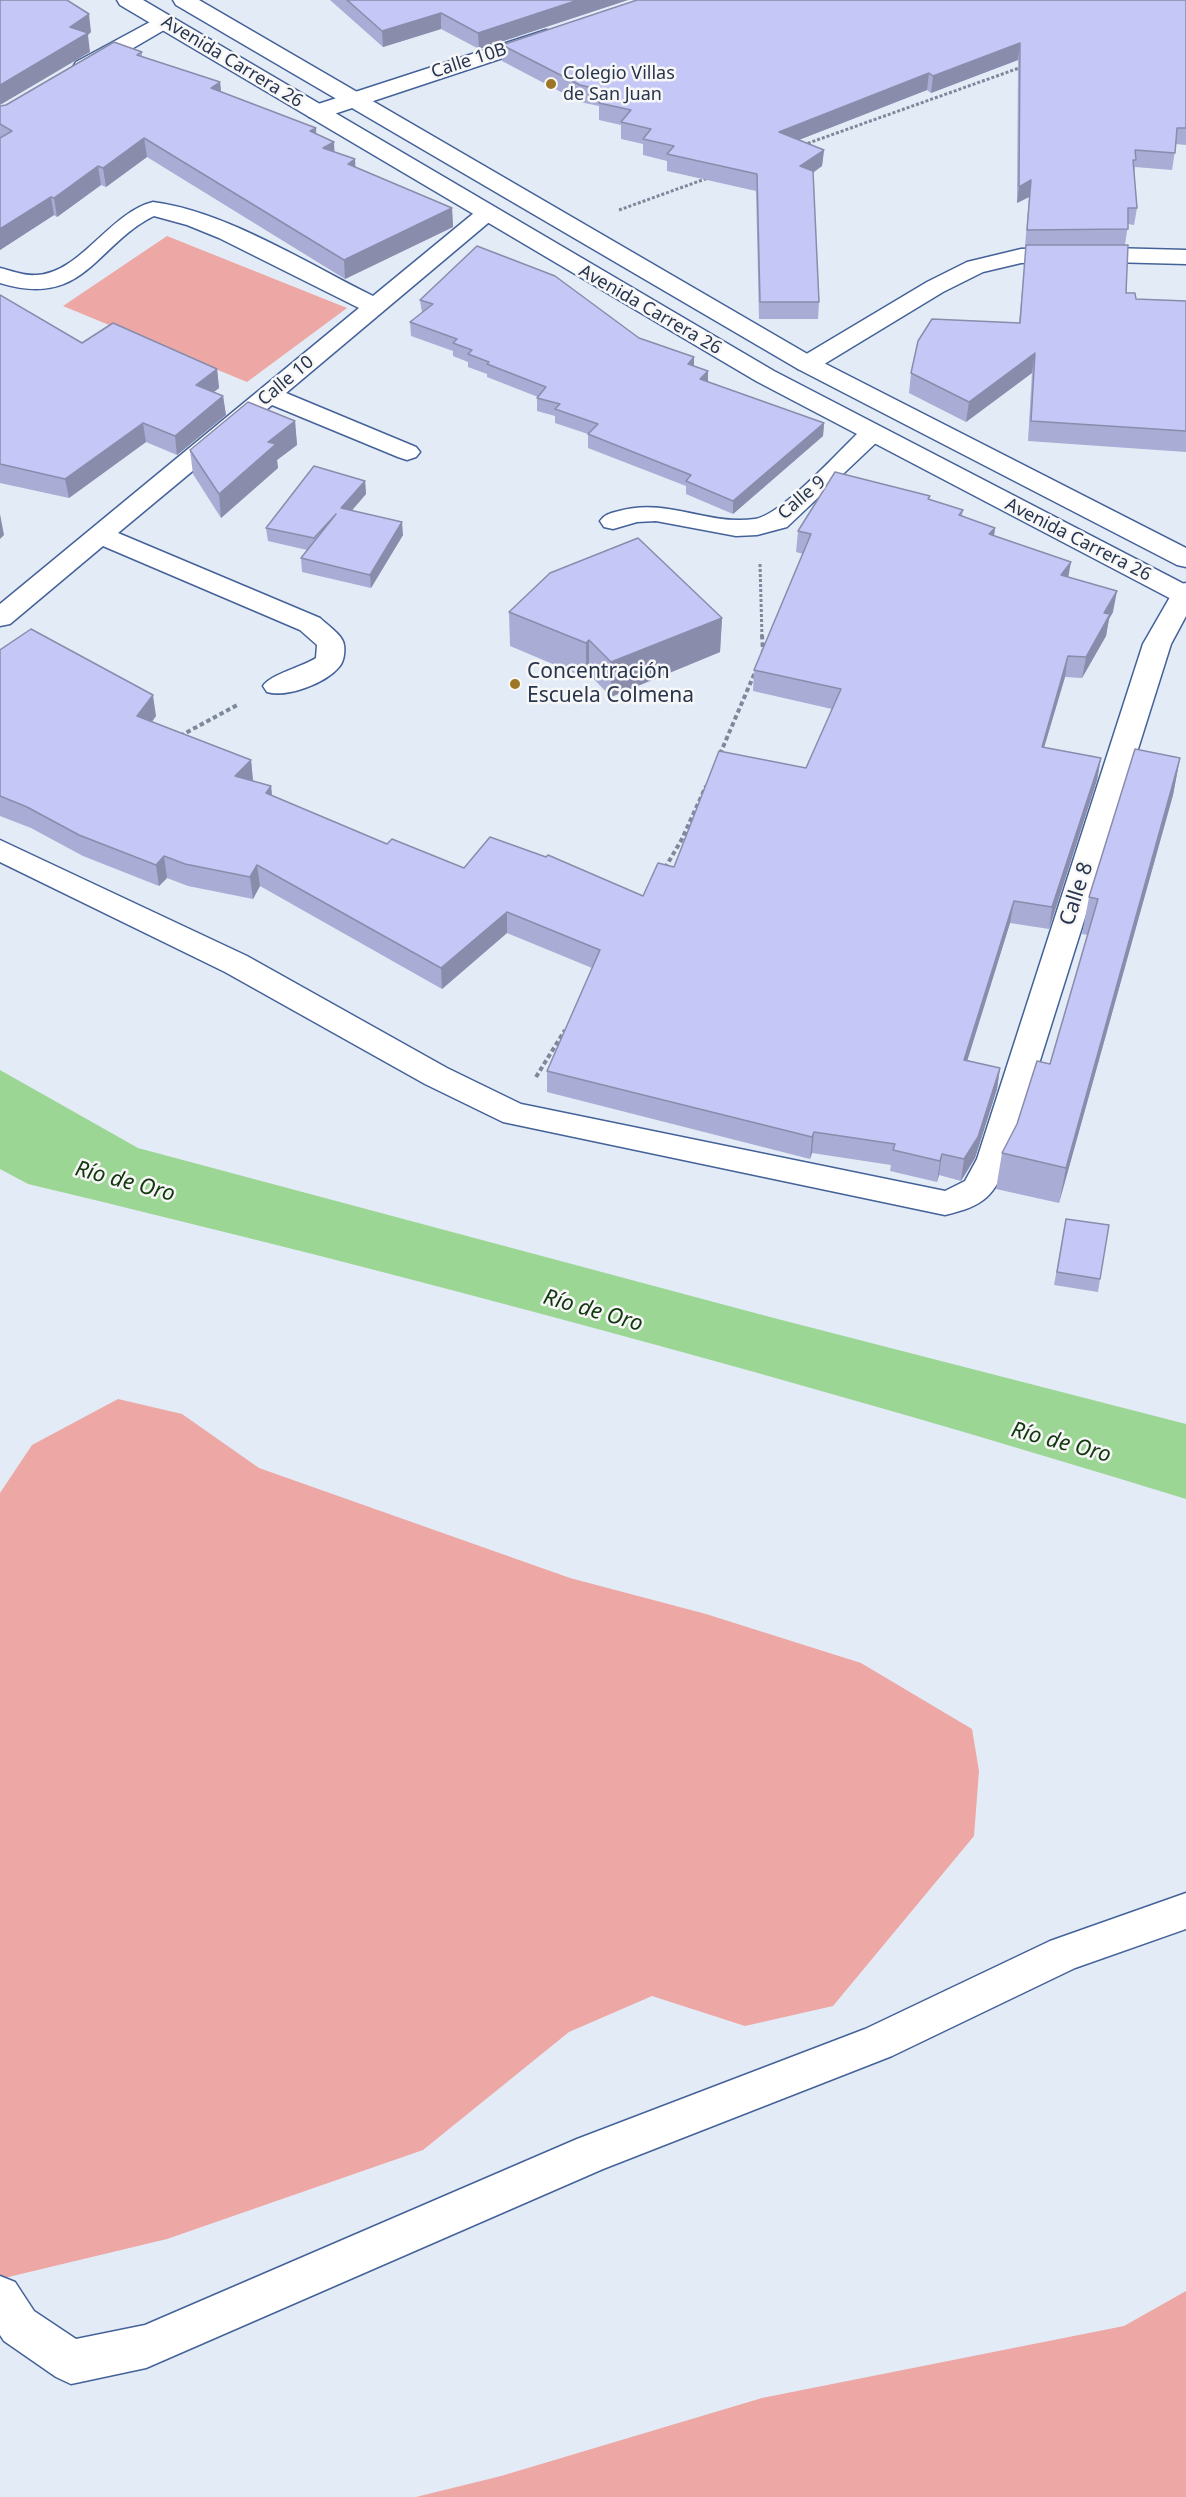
<!DOCTYPE html>
<html>
<head>
<meta charset="utf-8">
<style>
	body { margin:0 }
	canvas { display:block; background:#e3ebf7 }
</style>
</head>
<body>
<canvas width="1186" height="2497"></canvas>
<script>
const ctx = document.querySelector('canvas').getContext('2d');
ctx.lineJoin = 'round';
function paint(path, color) { ctx.fillStyle = color; ctx.fill(path, 'evenodd'); }
function trace(path, color, width, dash) { ctx.strokeStyle = color; ctx.lineWidth = width; ctx.lineCap = dash ? 'butt' : 'round'; ctx.setLineDash(dash || []); ctx.stroke(path); }
function drawText(font, color, halo, rows, align = 'center') {
  ctx.font = font + ' "Noto Sans",sans-serif'; ctx.lineWidth = 5; ctx.setLineDash([]); ctx.textBaseline = 'middle'; ctx.strokeStyle = halo; ctx.fillStyle = color; for (const [text, x, y, turn = 0] of rows) {
    ctx.save(); ctx.translate(x, y); ctx.rotate((+turn || 0) * Math.PI / 180); ctx.textAlign = isNaN(turn) ? turn : align; if (halo) ctx.strokeText(text, 0, 0); ctx.fillText(text, 0, 0); ctx.restore();
  }
}
paint(new Path2D(`
	M 167,236 L 347,308 L 247,382 L 63,306 Z
	M 118,1399 L 182,1414 L 259,1468 L 570,1578 L 706,1614 L 861,1663 L 972,1729 L 979,1771 L 974,1836 L 833,2006 L 745,2026 L 652,1996 L 569,2032 L 423,2150 L 167,2239 L 0,2279 L 0,1493 L 32,1445 Z
	M 1186,2291 L 1186,2497 L 416,2497 L 501,2476 L 762,2398 L 1124,2326 Z`), '#eda7a4');
paint(new Path2D(`
	M 0,1070 L 138,1148 L 770,1317 L 1186,1424 L 1186,1499 C 804,1381 417,1277 28,1184 L 0,1169 Z`), '#9cd695');
const minor = new Path2D(`
	M 163,15 L 171,16 L 174,21 L 171,26 L 92,72 L 76,72 L 73,67 L 76,62 Z
	M 546,30 L 554,31 L 557,36 L 554,41 L 325,117 L 309,117 L 306,112 L 309,107 Z
	M 153,202 C 225,211 308,264 373,296 L 480,208 L 496,208 L 500,213 L 286,393 L 416,447 L 420,452 L 416,457 L 407,460 L 398,457 L 272,405 L 118,533 L 320,618 C 327,625 343,635 344,645 C 345,651 344,662 339,667 C 326,683 287,698 267,692 L 263,686 C 271,674 302,667 316,658 L 317,645 L 300,630 L 103,546 L 10,624 L 0,626 L 0,604 L 359,308 L 219,238 L 187,225 L 154,216 C 95,245 85,309 0,283 L 0,268 C 12,271 24,276 36,275 C 80,274 109,213 153,202 Z
	M 1071,247 L 1186,250 L 1186,264 L 1071,261 L 1021,263 L 983,272 L 943,292 L 816,369 L 807,371 L 798,369 L 795,364 L 798,359 L 927,282 L 967,262 L 1021,249 Z
	M 871,426 L 880,429 L 884,434 L 880,439 L 787,527 L 757,535 L 736,536 L 656,521 L 637,522 L 613,529 L 604,527 L 600,521 C 605,514 611,513 619,511 C 666,497 708,526 755,519 C 782,515 840,450 862,429 Z
	M 1186,583 L 1186,616 L 1171,644 L 1009,1159 C 993,1197 986,1205 945,1215 L 503,1122 L 425,1084 L 225,972 L 0,862 L 0,840 L 247,956 L 447,1068 L 521,1104 L 945,1191 L 965,1181 L 977,1159 L 1143,644 L 1177,585 Z
	M 1186,1893 L 1186,1929 L 1075,1968 L 892,2056 L 603,2169 L 146,2368 L 71,2384 L 56,2377 L 4,2341 L 0,2335 L 0,2276 L 15,2282 L 34,2311 L 76,2339 L 145,2325 L 577,2139 L 865,2029 L 1050,1941 Z`);
const secondary = new Path2D(`
	M 117,0 L 143,0 L 774,371 L 1186,585 L 1186,604 L 1177,602 L 756,381 L 120,5 Z
	M 173,0 L 199,0 L 816,359 L 1186,548 L 1186,567 L 1177,565 L 798,369 L 176,5 Z`);
trace(minor, '#446299', 3);
trace(secondary, '#446299', 3);
trace(new Path2D(`
	M 803,145 L 1022,67
	M 619,210 L 708,178
	M 760,564 L 762,637`), '#7e889b', 3, [3, 2]);
trace(new Path2D(`
	M 762,635 L 763,652
	M 180,736 L 239,704
	M 720,754 L 756,670
	M 665,868 L 682,839 L 706,786
	M 536,1077 L 565,1030`), '#7e889b', 4, [4.5, 3]);
paint(minor, '#fff');
paint(secondary, '#fff');
paint(new Path2D(`
	M 330,0 L 628,0 L 479,49 L 441,29 L 383,47 Z
	M 1186,0 L 1186,145 L 1176,144 L 1172,170 L 1135,167 L 1134,173 L 1137,208 L 1134,225 L 1128,224 L 1125,245 L 1126,293 L 1136,299 L 1186,301 L 1186,452 L 1028,441 L 1032,373 L 966,422 L 909,393 L 911,373 L 1019,323 L 1026,247 L 1025,247 L 1029,197 L 1017,203 L 1018,60 L 931,93 L 927,90 L 799,140 L 824,150 L 822,166 L 813,173 L 819,302 L 818,319 L 759,319 L 756,191 L 667,171 L 667,161 L 643,155 L 643,144 L 621,139 L 621,125 L 599,120 L 599,106 L 580,102 L 502,61 L 502,45 Z
	M 142,52 L 142,57 L 220,82 L 221,92 L 316,134 L 334,152 L 356,168 L 452,208 L 453,227 L 345,279 L 147,157 L 106,187 L 101,185 L 57,217 L 54,215 L 0,250 L 0,106 L 6,105 Z
	M 0,295 L 82,343 L 217,369 L 219,388 L 214,392 L 223,396 L 226,415 L 177,455 L 146,442 L 69,498 L 0,483 Z
	M 420,300 L 639,338 L 694,366 L 708,371 L 708,382 L 824,423 L 823,436 L 733,514 L 686,494 L 686,486 L 588,448 L 588,434 L 555,423 L 555,416 L 537,411 L 537,398 L 538,397 L 487,377 L 487,374 L 468,367 L 468,362 L 453,356 L 453,351 L 411,336 L 410,322 L 422,313 Z
	M 295,421 L 297,445 L 277,460 L 278,468 L 221,518 L 193,474 L 190,450 Z
	M 365,481 L 366,494 L 352,510 L 403,535 L 371,588 L 302,572 L 301,558 L 307,550 L 268,541 L 266,528 Z
	M 929,500 L 963,510 L 962,516 L 995,528 L 994,536 L 1068,577 L 1113,612 L 1109,619 L 1106,636 L 1082,678 L 1065,677 L 1044,747 L 1101,758 L 1097,780 L 1049,929 L 1010,923 L 967,1060 L 1000,1068 L 997,1089 L 975,1158 L 961,1181 L 939,1175 L 937,1182 L 890,1171 L 891,1165 L 812,1153 L 810,1159 L 547,1092 L 547,1071 L 592,968 L 507,933 L 442,989 L 260,886 L 253,899 L 188,886 L 167,878 L 159,886 L 83,856 L 31,828 L 0,816 L 0,650 L 156,716 L 152,722 L 251,760 L 253,781 L 271,786 L 272,796 L 387,844 L 464,868 L 643,896 L 674,867 L 806,768 L 832,709 L 753,691 L 754,670 L 803,554 L 796,552 L 798,531 Z
	M 509,612 L 722,618 L 720,652 L 611,697 L 589,674 L 586,678 L 510,646 Z
	M 1180,758 L 1173,795 L 1059,1203 L 996,1189 L 1002,1153 L 1050,1064 L 1088,935 L 1082,934 L 1089,897 Z
	M 1066,1219 L 1100,1279 L 1098,1292 L 1054,1285 Z`), '#a9acd4');
paint(new Path2D(`
	M 578,0 L 628,0 L 479,49 L 478,33 Z
	M 441,13 L 441,29 L 383,47 L 382,31 Z
	M 89,14 L 91,32 L 88,35 L 90,52 L 0,105 L 0,85 L 70,27 Z
	M 1020,43 L 1018,60 L 931,93 L 933,76 Z
	M 929,73 L 927,90 L 778,148 L 779,132 Z
	M 220,82 L 222,101 L 211,88 Z
	M 316,128 L 317,146 L 310,131 Z
	M 144,138 L 147,157 L 106,187 L 103,168 Z
	M 334,142 L 335,160 L 323,148 Z
	M 824,150 L 822,166 L 799,182 L 800,166 Z
	M 355,159 L 356,177 L 348,164 Z
	M 98,166 L 101,185 L 57,217 L 54,198 Z
	M 1031,180 L 1029,197 L 1017,203 L 1019,187 Z
	M 51,197 L 54,215 L 0,250 L 0,229 Z
	M 452,208 L 453,227 L 345,279 L 344,260 Z
	M 1035,353 L 1032,373 L 966,422 L 969,402 Z
	M 694,357 L 694,371 L 688,364 Z
	M 217,369 L 219,388 L 198,404 L 196,385 Z
	M 708,371 L 708,385 L 700,379 Z
	M 223,396 L 226,415 L 177,455 L 175,436 Z
	M 295,421 L 297,445 L 277,460 L 278,468 L 221,518 L 219,494 L 268,442 Z
	M 143,423 L 146,442 L 69,498 L 65,479 Z
	M 824,423 L 823,436 L 733,514 L 733,501 Z
	M 365,481 L 366,494 L 342,522 L 341,508 Z
	M 0,514 L 4,535 L 0,539 Z
	M 402,522 L 403,535 L 371,588 L 370,575 Z
	M 995,528 L 992,550 L 989,534 Z
	M 1071,562 L 1067,584 L 1061,575 Z
	M 1117,591 L 1113,612 L 1109,619 L 1106,636 L 1082,678 L 1086,657 L 1104,613 Z
	M 722,618 L 720,652 L 611,697 L 611,662 Z
	M 589,640 L 589,674 L 586,678 L 586,643 Z
	M 1068,656 L 1065,677 L 1038,768 L 1042,747 Z
	M 153,695 L 156,716 L 140,737 L 137,716 Z
	M 1101,758 L 1097,780 L 1049,929 L 1052,907 Z
	M 1180,758 L 1173,795 L 1059,1203 L 1066,1168 Z
	M 251,760 L 253,781 L 235,776 Z
	M 271,786 L 273,807 L 266,793 Z
	M 164,856 L 167,878 L 159,886 L 156,865 Z
	M 257,865 L 260,886 L 253,899 L 250,877 Z
	M 1014,901 L 1010,923 L 961,1081 L 964,1060 Z
	M 507,912 L 507,933 L 442,989 L 441,968 Z
	M 1000,1068 L 997,1089 L 975,1158 L 961,1181 L 964,1159 Z
	M 814,1132 L 812,1153 L 810,1159 L 812,1137 Z
	M 942,1154 L 939,1175 L 937,1182 L 940,1161 Z`), '#8a8cac');
const building = new Path2D(`
	M 0,0 L 67,0 L 89,14 L 70,27 L 88,33 L 0,85 Z
	M 347,0 L 578,0 L 478,33 L 441,13 L 382,31 Z
	M 637,0 L 1186,0 L 1186,128 L 1177,128 L 1175,153 L 1135,150 L 1136,160 L 1133,160 L 1137,208 L 1128,208 L 1128,229 L 1027,230 L 1031,180 L 1019,187 L 1020,43 L 933,76 L 929,73 L 779,132 L 824,150 L 800,166 L 813,171 L 819,302 L 760,302 L 757,174 L 667,154 L 674,146 L 643,139 L 651,129 L 621,122 L 631,110 L 599,103 L 609,92 L 580,85 L 502,45 Z
	M 114,42 L 142,52 L 137,55 L 220,82 L 211,88 L 316,128 L 310,131 L 334,142 L 323,148 L 355,159 L 348,164 L 452,208 L 344,260 L 144,138 L 103,168 L 98,166 L 54,198 L 51,197 L 0,229 L 0,138 L 12,131 L 0,124 L 0,106 L 6,105 Z
	M 1026,245 L 1128,245 L 1126,293 L 1135,293 L 1136,299 L 1186,301 L 1186,431 L 1031,421 L 1035,353 L 969,402 L 911,373 L 918,341 L 932,319 L 1020,323 Z
	M 477,246 L 555,276 L 639,338 L 694,357 L 688,364 L 708,371 L 700,379 L 824,423 L 733,501 L 686,481 L 691,475 L 588,434 L 598,424 L 555,409 L 560,404 L 537,398 L 546,387 L 487,364 L 489,362 L 468,354 L 472,350 L 453,343 L 457,339 L 410,322 L 433,304 L 420,300 Z
	M 0,295 L 82,343 L 113,323 L 217,369 L 196,385 L 223,396 L 175,436 L 143,423 L 65,479 L 0,464 Z
	M 248,402 L 295,421 L 268,442 L 276,444 L 219,494 L 190,450 Z
	M 314,466 L 365,481 L 341,508 L 402,522 L 370,575 L 301,558 L 336,514 L 314,538 L 266,528 Z
	M 835,472 L 930,496 L 928,499 L 963,510 L 959,515 L 995,528 L 989,534 L 1071,562 L 1061,575 L 1117,591 L 1104,613 L 1110,614 L 1086,657 L 1068,656 L 1042,747 L 1101,758 L 1052,907 L 1014,901 L 964,1060 L 1000,1068 L 978,1137 L 964,1159 L 942,1154 L 940,1161 L 893,1150 L 895,1144 L 814,1132 L 812,1137 L 547,1071 L 600,950 L 507,912 L 441,968 L 257,865 L 250,877 L 185,864 L 164,856 L 156,865 L 79,835 L 27,807 L 0,796 L 0,650 L 31,629 L 153,695 L 137,716 L 251,760 L 235,776 L 271,786 L 266,793 L 387,844 L 392,839 L 464,868 L 490,837 L 546,857 L 548,855 L 643,896 L 658,863 L 674,867 L 719,751 L 806,768 L 841,689 L 754,670 L 811,534 L 798,531 Z
	M 638,538 L 722,618 L 611,662 L 589,640 L 586,643 L 509,612 L 550,573 Z
	M 1135,749 L 1180,758 L 1066,1168 L 1002,1153 L 1017,1124 L 1037,1061 L 1050,1064 L 1098,899 L 1089,897 Z
	M 1066,1219 L 1109,1225 L 1100,1279 L 1057,1272 Z`);
paint(building, '#c5c8f6');
trace(building, '#8a8cac', 1.5);
for (const [x, y, r, color] of [
	[551,84,6,"#9d7623"],
	[515,684,6,"#9d7623"]
]) { const dot = new Path2D(); dot.arc(x, y, r, 0, 2 * Math.PI); ctx.fillStyle = color; ctx.fill(dot); trace(dot, '#f7f7f7', 2); }
drawText('18px', '#28354e', '#f7f7f7', [
	["Calle 10B",469,61,-18],
	["Avenida Carrera 26",232,62,31],
	["Avenida Carrera 26",650,310,30],
	["Calle 10",286,381,-40],
	["Calle 9",802,498,-41],
	["Avenida Carrera 26",1078,540,27]
]);
drawText('18px', '#28354e', '#f7f7f7', [
	["Colegio Villas",563,74],
	["de San Juan",563,95]
], 'left');
drawText('21px', '#28354e', '#f7f7f7', [
	["Concentración",527,672],
	["Escuela Colmena",527,696]
], 'left');
drawText('21px', '#28354e', '#f7f7f7', [
	["Calle 8",1077,894,-72]
]);
drawText('italic 22px', '#11380d', '#f7f7f7', [
	["Río de Oro",125,1182,15],
	["Río de Oro",593,1311,16],
	["Río de Oro",1061,1443,15]
]);
</script>
</body>
</html>
